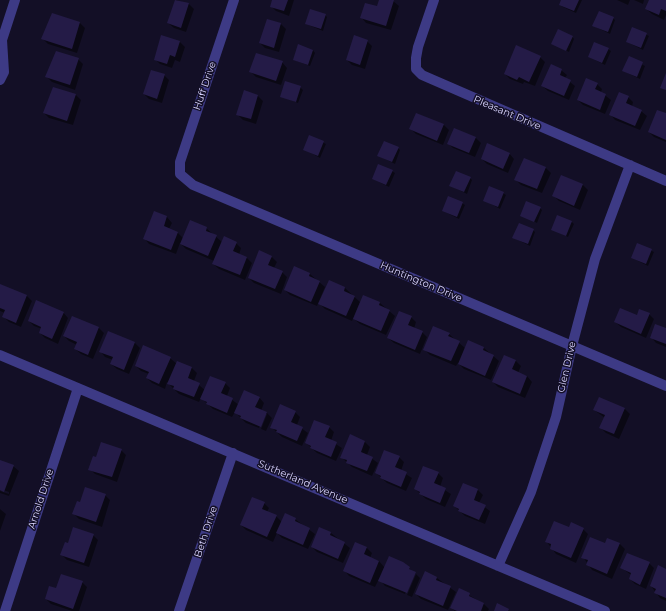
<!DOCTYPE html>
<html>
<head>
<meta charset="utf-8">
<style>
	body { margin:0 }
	canvas { display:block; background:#130f26 }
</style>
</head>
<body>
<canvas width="666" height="611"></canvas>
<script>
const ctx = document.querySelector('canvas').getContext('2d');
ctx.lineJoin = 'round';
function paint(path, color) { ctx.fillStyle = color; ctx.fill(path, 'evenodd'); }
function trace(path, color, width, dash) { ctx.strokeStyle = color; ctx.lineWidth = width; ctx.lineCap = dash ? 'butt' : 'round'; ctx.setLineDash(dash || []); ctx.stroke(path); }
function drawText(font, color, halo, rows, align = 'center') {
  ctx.font = font + ' Montserrat,sans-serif'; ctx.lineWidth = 3; ctx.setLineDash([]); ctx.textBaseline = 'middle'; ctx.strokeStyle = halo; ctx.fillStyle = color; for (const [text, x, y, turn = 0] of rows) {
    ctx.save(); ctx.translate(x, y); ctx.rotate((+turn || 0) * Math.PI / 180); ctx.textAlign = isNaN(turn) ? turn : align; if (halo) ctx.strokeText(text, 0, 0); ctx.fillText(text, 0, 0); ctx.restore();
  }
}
paint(new Path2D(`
	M 176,0 L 189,4 L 194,9 L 186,32 L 174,28 L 168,23 Z
	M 273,0 L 294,0 L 289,16 L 276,11 L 271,6 Z
	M 380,0 L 392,0 L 399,6 L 391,30 L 366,23 L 361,17 L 377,8 Z
	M 562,0 L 582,0 L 576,13 L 563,7 L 560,5 Z
	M 617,0 L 630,0 L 628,5 Z
	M 634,0 L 644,0 L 643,4 Z
	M 650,0 L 666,0 L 666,15 L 664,20 L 652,14 L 646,9 Z
	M 52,14 L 80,23 L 85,28 L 77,53 L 48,44 L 43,39 Z
	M 325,15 L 327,17 L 323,31 L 306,24 Z
	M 613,18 L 615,20 L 610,34 L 594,26 Z
	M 281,24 L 286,29 L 279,52 L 265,48 L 260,43 Z
	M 633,28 L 649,36 L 643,50 L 627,42 Z
	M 572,36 L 574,39 L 569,52 L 553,44 Z
	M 367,41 L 372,46 L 365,69 L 352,65 L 347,60 Z
	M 180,42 L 185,47 L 180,62 L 175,60 L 172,68 L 160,64 L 155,59 Z
	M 608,49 L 611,51 L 605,65 L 589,57 Z
	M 313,50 L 315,53 L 310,66 L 294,60 Z
	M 540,57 L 545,62 L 535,86 L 524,82 L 523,84 L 510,79 L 505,74 Z
	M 629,58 L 645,66 L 640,79 L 623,71 Z
	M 78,59 L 83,64 L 75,90 L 52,82 L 47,77 Z
	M 282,62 L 287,68 L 281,85 L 256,77 L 251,72 Z
	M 561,70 L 567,75 L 565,78 L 575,86 L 569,100 L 548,91 L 542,86 Z
	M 164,75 L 169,80 L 162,103 L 149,99 L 144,94 Z
	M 597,84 L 602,89 L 601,92 L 611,100 L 605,114 L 583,105 L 578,100 Z
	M 300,87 L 303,90 L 298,103 L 281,96 Z
	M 245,92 L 258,96 L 263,101 L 256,124 L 243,120 L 238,115 Z
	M 76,95 L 81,100 L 73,125 L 49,118 L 44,113 Z
	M 628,97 L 633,102 L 632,107 L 641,111 L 647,116 L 640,130 L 615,120 L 610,114 Z
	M 417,114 L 444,125 L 449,130 L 443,145 L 416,134 L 411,129 Z
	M 666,115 L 666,142 L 654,137 L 649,132 Z
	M 310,136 L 326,144 L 320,158 L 304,149 Z
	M 476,138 L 481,143 L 475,157 L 453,148 L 448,143 Z
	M 398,148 L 400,150 L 395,164 L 379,156 Z
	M 509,153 L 514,159 L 508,173 L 487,164 L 482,159 Z
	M 546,168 L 551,173 L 542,193 L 521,185 L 516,180 Z
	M 392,171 L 395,173 L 389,187 L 373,179 Z
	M 562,176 L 583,185 L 588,190 L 580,210 L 559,201 L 554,196 Z
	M 470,178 L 472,180 L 467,194 L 451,186 Z
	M 503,193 L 506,195 L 500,209 L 484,200 Z
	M 462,203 L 465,205 L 459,219 L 443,211 Z
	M 540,208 L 542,210 L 537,223 L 521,215 Z
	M 155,212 L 167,217 L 172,223 L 169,229 L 178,233 L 184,239 L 206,228 L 222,242 L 236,243 L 241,248 L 239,255 L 247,258 L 252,263 L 245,280 L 219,269 L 213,264 L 214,261 L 186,249 L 180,243 L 176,254 L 149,244 L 144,238 Z
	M 572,222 L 574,224 L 568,237 L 552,229 Z
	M 533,230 L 535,232 L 530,246 L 514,238 Z
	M 638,244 L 654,252 L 648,266 L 632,258 Z
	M 272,257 L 277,262 L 274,268 L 282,272 L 287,277 L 281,294 L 254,283 L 249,278 Z
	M 294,267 L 310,274 L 325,287 L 317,306 L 290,295 L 285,290 Z
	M 1,285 L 27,296 L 32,301 L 21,327 L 9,322 L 4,317 L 5,313 L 0,311 Z
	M 345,288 L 360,302 L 352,321 L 325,309 L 320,304 Z
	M 380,303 L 395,316 L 386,335 L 360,324 L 354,319 Z
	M 63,312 L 68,318 L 58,344 L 45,338 L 40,333 L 42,329 L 34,326 L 29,321 Z
	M 649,314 L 654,319 L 646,338 L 621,327 L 615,322 Z
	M 411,317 L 416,322 L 414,329 L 422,332 L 427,337 L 420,354 L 394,343 L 388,338 Z
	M 99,328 L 104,333 L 93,359 L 81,354 L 75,349 L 77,345 L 69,341 L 64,336 Z
	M 666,329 L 666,347 L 656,343 L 651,337 Z
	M 108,332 L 135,343 L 140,348 L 129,374 L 117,369 L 111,364 L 113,360 L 105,357 L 100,351 Z
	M 449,334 L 465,348 L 484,348 L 499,361 L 491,380 L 464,369 L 458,363 L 456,366 L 430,355 L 424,349 Z
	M 504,356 L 516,361 L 521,366 L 518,373 L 527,376 L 532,382 L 525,398 L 498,387 L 493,382 Z
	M 170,358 L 177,364 L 177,362 L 192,368 L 197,373 L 194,381 L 205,390 L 225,383 L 230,388 L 227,396 L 239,405 L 259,397 L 264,403 L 261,411 L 267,413 L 272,418 L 266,431 L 261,429 L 267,414 L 265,414 L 259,428 L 246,423 L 235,412 L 232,417 L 213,409 L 201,398 L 199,402 L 179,394 L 167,382 L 165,389 L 152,383 L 147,378 L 149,374 L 141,371 L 136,366 Z
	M 599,398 L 625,409 L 630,414 L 619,439 L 606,433 L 601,428 L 605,418 L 594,410 Z
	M 295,412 L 300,417 L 297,425 L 308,433 L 302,446 L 282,437 L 271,427 Z
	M 329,427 L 334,432 L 331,441 L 342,448 L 336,461 L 317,453 L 306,443 Z
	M 351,436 L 365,442 L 370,447 L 367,455 L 378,463 L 372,476 L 352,467 L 341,457 Z
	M 121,450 L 126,455 L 117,482 L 95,474 L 90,469 L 96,459 Z
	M 399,457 L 404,462 L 401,471 L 412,478 L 406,491 L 387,483 L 376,473 Z
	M 0,461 L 13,466 L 19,471 L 9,496 L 0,493 L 0,491 L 9,494 L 9,492 L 0,489 Z
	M 438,473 L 443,478 L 440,487 L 451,494 L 445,507 L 426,499 L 415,489 Z
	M 478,490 L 483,495 L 479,503 L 490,511 L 485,524 L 465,516 L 454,506 Z
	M 105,495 L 110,500 L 102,527 L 79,519 L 74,514 L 80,504 Z
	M 264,503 L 269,508 L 267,512 L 276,516 L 282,522 L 295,519 L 315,534 L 308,549 L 282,538 L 277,533 L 273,542 L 246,530 L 241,525 Z
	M 0,509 L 6,514 L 0,531 Z
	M 569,529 L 583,529 L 588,534 L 576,563 L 556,554 L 546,541 Z
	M 331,533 L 350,548 L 343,563 L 317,552 L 312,547 Z
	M 93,535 L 98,540 L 89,567 L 67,560 L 61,554 L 69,544 Z
	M 608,539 L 620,544 L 625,549 L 612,579 L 592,570 L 583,557 L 605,545 Z
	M 355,544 L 367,548 L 372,553 L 370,558 L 379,561 L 385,568 L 402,563 L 415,573 L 420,578 L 412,597 L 407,595 L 416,574 L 414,573 L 405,594 L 385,586 L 379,579 L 375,587 L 349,576 L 344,570 Z
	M 649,563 L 654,568 L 646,589 L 635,584 L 630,579 L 631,575 L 622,568 Z
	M 666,570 L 666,601 L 660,598 L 651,586 Z
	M 437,578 L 456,592 L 448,610 L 421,599 L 416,594 Z
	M 82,582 L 87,587 L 79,611 L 72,611 L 51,604 L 46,599 L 56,589 Z
	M 459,589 L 484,604 L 489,609 L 488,611 L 455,611 L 451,608 Z`), '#0007');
paint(new Path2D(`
	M 175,0 L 189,3 L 181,28 L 167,23 Z
	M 272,0 L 288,0 L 284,11 L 270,7 Z
	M 379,0 L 394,0 L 386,26 L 360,18 L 365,3 L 377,6 Z
	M 561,0 L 579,0 L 574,11 L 559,5 Z
	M 649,0 L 666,0 L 666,11 L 661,9 L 659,15 L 645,9 Z
	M 310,9 L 326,14 L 321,29 L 305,24 Z
	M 599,11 L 614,17 L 608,32 L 592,26 Z
	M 52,13 L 80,22 L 72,49 L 41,39 Z
	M 267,19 L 281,23 L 274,48 L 259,43 Z
	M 632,27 L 647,33 L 641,48 L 626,42 Z
	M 558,29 L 573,36 L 566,51 L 551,44 Z
	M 161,35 L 180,41 L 175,57 L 170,55 L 167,64 L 154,60 Z
	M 354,35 L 368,40 L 360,65 L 346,60 Z
	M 594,42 L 609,48 L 602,63 L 588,57 Z
	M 298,44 L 313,50 L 308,65 L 293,60 Z
	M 516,45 L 541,56 L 529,82 L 519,77 L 517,80 L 504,74 Z
	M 56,51 L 79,58 L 70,85 L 45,77 Z
	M 256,53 L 283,61 L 276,81 L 249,72 Z
	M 629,56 L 643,62 L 637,77 L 622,71 Z
	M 551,64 L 562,69 L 560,75 L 571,80 L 564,96 L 541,86 Z
	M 151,70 L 165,74 L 157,99 L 143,94 Z
	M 666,73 L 666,90 L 660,88 Z
	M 586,78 L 598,83 L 595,89 L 606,94 L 600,110 L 577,100 Z
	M 285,81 L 301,86 L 296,102 L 280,97 Z
	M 53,87 L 76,94 L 67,121 L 43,113 Z
	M 244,90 L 258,95 L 251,119 L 236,115 Z
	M 619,92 L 629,96 L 626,103 L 642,110 L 635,126 L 609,115 Z
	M 657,110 L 666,113 L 666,140 L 648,132 Z
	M 416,113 L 444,124 L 437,141 L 409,129 Z
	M 454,128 L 476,137 L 469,153 L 447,144 Z
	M 309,135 L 324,141 L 318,156 L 303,150 Z
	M 384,141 L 399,147 L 392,162 L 377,156 Z
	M 487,143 L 510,153 L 503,169 L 481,159 Z
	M 524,158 L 546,167 L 537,189 L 514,180 Z
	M 378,164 L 393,170 L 386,185 L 372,179 Z
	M 456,171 L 471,177 L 464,192 L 449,186 Z
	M 561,175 L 583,184 L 574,206 L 552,196 Z
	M 489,186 L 504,192 L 498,207 L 483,201 Z
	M 448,196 L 463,202 L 457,217 L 442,211 Z
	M 526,201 L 541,207 L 534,222 L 520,216 Z
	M 154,211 L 167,216 L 164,226 L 178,232 L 171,250 L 143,239 Z
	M 557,215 L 572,221 L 566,236 L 551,230 Z
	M 190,220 L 207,227 L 206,231 L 217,235 L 208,256 L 180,244 Z
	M 519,223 L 534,229 L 528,244 L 512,238 Z
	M 224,236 L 237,242 L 233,251 L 247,257 L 240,275 L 212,264 Z
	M 637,243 L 652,249 L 646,264 L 631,258 Z
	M 259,250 L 272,256 L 268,265 L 283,271 L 275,289 L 248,278 Z
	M 294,266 L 310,273 L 309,276 L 320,281 L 311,302 L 284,290 Z
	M 329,280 L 345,287 L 344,291 L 355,296 L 346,316 L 318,304 Z
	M 0,284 L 27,295 L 16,323 L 2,317 L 5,310 L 0,308 Z
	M 363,295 L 380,302 L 379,305 L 390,310 L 381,331 L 353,319 Z
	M 36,300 L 64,312 L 52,339 L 39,333 L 41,327 L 28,321 Z
	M 620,308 L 637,315 L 639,309 L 650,313 L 641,334 L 614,322 Z
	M 399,311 L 412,316 L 408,325 L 423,331 L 415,350 L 387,338 Z
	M 72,316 L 99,327 L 88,355 L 74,349 L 77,342 L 63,336 Z
	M 655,324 L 666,328 L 666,344 L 650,338 Z
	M 433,326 L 450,333 L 448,336 L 460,341 L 451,361 L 423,350 Z
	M 108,331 L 135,342 L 124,370 L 110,364 L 113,357 L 99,352 Z
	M 468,340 L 484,347 L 483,350 L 494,355 L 485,376 L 458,364 Z
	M 143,345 L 171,357 L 159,384 L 146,378 L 149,372 L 135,366 Z
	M 504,355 L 516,360 L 512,369 L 527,376 L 520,394 L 492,382 Z
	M 177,361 L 192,367 L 188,378 L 200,383 L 194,397 L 173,389 L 174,386 L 167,384 Z
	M 210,376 L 226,382 L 221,393 L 233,398 L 227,413 L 206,404 L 207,402 L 200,399 Z
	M 244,390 L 260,397 L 255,407 L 267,412 L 261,427 L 240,418 L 241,416 L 234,413 Z
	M 599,397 L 625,408 L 614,434 L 599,428 L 605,415 L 593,410 Z
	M 280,404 L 296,411 L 291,422 L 303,427 L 297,441 L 276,432 L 277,430 L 270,428 Z
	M 314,420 L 330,426 L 325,437 L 337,442 L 331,457 L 310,448 L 311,446 L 305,443 Z
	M 350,434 L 365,441 L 361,452 L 373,457 L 367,471 L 346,463 L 347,460 L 340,458 Z
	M 101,442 L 122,449 L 112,477 L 88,470 L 93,456 L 96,457 Z
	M 384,450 L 400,456 L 395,467 L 407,472 L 401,487 L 380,478 L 381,476 L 375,473 Z
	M 0,460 L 14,465 L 4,492 L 0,490 Z
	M 423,466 L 439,472 L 434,483 L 446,488 L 440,503 L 419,494 L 420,492 L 414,489 Z
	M 463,483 L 478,489 L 474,500 L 486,505 L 479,520 L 458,511 L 459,509 L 453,506 Z
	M 85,487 L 106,494 L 96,522 L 72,514 L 77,501 L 80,502 Z
	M 252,497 L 265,502 L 262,509 L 277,515 L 267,537 L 240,525 Z
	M 285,513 L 296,518 L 295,521 L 310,528 L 303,545 L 276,533 Z
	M 554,521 L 569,527 L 571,522 L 584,528 L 571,558 L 550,549 L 551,544 L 545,542 Z
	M 73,527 L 94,534 L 84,563 L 60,555 L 65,542 L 68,543 Z
	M 319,527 L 331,532 L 330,535 L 345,542 L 338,559 L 311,547 Z
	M 590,537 L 605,543 L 607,538 L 620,543 L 607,574 L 586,565 L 588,560 L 581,558 Z
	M 355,542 L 367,547 L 364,554 L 379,561 L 370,583 L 343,571 Z
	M 627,553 L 650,562 L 640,585 L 629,579 L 631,573 L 620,568 Z
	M 389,556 L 403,562 L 410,567 L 409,569 L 416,572 L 407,593 L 378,581 Z
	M 658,565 L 666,569 L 666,598 L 654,593 L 656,589 L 650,586 Z
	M 425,571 L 437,577 L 436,580 L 451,586 L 443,606 L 415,594 Z
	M 61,574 L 83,581 L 73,609 L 45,599 L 49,586 L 56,588 Z
	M 459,588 L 470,593 L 469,596 L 484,603 L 481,611 L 457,611 L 450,608 Z
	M 497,603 L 509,609 L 508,611 L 494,611 Z`), '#241b47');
trace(new Path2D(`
	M 234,0 L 180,162 L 180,174 L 193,185 L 212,193 L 666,386
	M 434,0 L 418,47 L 416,58 L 416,69 L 422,75 L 666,181
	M 0,80 L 4,72 L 2,40 L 15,0
	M 0,355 L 605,611
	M 498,566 L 531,492 L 556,417 L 572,346 L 595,259 L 630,165
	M 5,611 L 78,388
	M 179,611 L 233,453`), '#3d3a85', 10);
drawText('10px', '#d9d4ff', '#130f26', [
	["Huff Drive",205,86,-71],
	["Pleasant Drive",507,113,23],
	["Huntington Drive",421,282,23],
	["Glen Drive",567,367,-77],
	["Sutherland Avenue",303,482,23],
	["Arnold Drive",41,499,-72],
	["Beth Drive",206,532,-72]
]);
</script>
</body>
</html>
